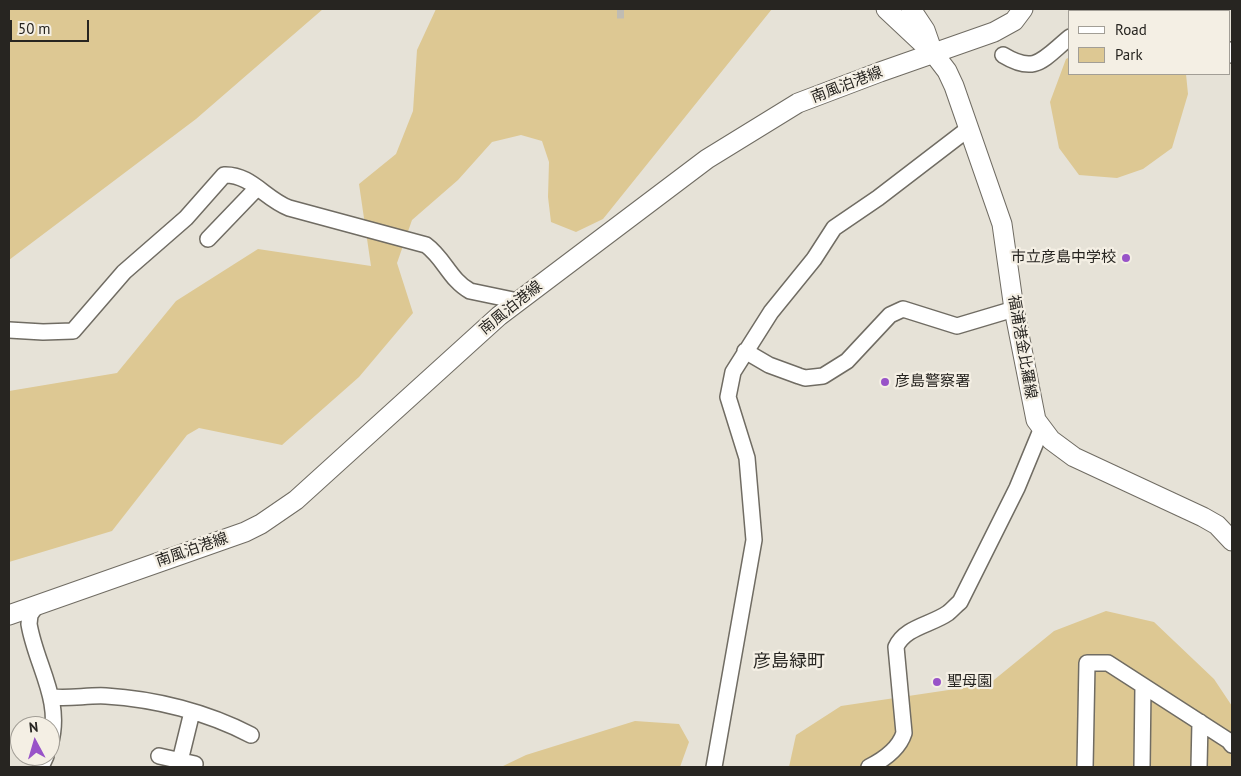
<!DOCTYPE html>
<html>
<head>
<meta charset="utf-8">
<style>
	body { margin:0 }
	#map { position:relative; width:1241px; height:776px; overflow:hidden; background:#e6e2d7; font-family:"PT Sans",sans-serif }
	canvas { display:block }
	.frame { position:absolute; inset:0; border:10px solid #272521; pointer-events:none }
	.legend { position:absolute; left:1068px; top:10px; width:162px; height:65px; box-sizing:border-box; background:#f4efe4; border:1px solid #a29e96; margin:0; padding:6px 9px; list-style:none; font-size:15px; color:#272521 }
	.legend li { display:flex; align-items:center; gap:10px; height:25px }
	.legend b { width:25px; border:1px solid #a29e96 }
	.north { position:absolute; left:10px; top:716px; width:50px; height:50px; box-sizing:border-box; background:#f4efe4; border:1px solid #a29e96; border-radius:50%; rotate:354deg; font-size:14px; font-weight:700; line-height:20px; text-align:center; color:#272521 }
	.north::after { content:''; display:block; margin:auto; width:18px; height:22px; background:#9853c8; clip-path:polygon(50% 0,100% 100%,50% 72%,0 100%) }
	.scale { position:absolute; left:10px; top:20px; width:79px; height:22px; box-sizing:border-box; border:2px solid #272521; border-top:0; padding-left:6px; font-size:15px; line-height:18px; white-space:nowrap; color:#272521; -webkit-text-stroke:4px #f4efe4; paint-order:stroke }
</style>
</head>
<body>
<div id="map">
<canvas width="1241" height="776"></canvas>
<div class="frame"></div>
<ul class="legend">
<li><b style="height:6px;background:#fff"></b>Road</li>
<li><b style="height:14px;background:#ddc893"></b>Park</li>
</ul>
<div class="north">N</div>
<div class="scale">50 m</div>
</div>
<script>
const ctx = document.querySelector('canvas').getContext('2d');
ctx.lineJoin = 'round';
function paint(path, color) { ctx.fillStyle = color; ctx.fill(path, 'evenodd'); }
function trace(path, color, width, dash) { ctx.strokeStyle = color; ctx.lineWidth = width; ctx.lineCap = dash ? 'butt' : 'round'; ctx.setLineDash(dash || []); ctx.stroke(path); }
function drawText(font, color, halo, rows, align = 'center') {
  ctx.font = font + ' "PT Sans","Noto Sans JP",sans-serif'; ctx.lineWidth = 4.5; ctx.setLineDash([]); ctx.textBaseline = 'middle'; ctx.strokeStyle = halo; ctx.fillStyle = color; for (const [text, x, y, turn = 0] of rows) {
    ctx.save(); ctx.translate(x, y); ctx.rotate((+turn || 0) * Math.PI / 180); ctx.textAlign = isNaN(turn) ? turn : align; if (halo) ctx.strokeText(text, 0, 0); ctx.fillText(text, 0, 0); ctx.restore();
  }
}
paint(new Path2D(`
	M 9,9 L 323,9 L 196,119 L 9,260 Z
	M 436,9 L 772,9 L 603,219 L 576,232 L 551,222 L 548,197 L 549,162 L 542,141 L 521,135 L 492,142 L 458,180 L 412,220 L 397,263 L 413,313 L 359,377 L 282,445 L 199,428 L 187,435 L 112,531 L 9,562 L 9,391 L 117,373 L 176,301 L 258,249 L 371,266 L 359,184 L 396,154 L 413,111 L 417,50 Z
	M 1070,57 L 1070,74 L 1186,74 L 1188,94 L 1172,148 L 1143,169 L 1117,178 L 1079,175 L 1059,148 L 1050,102 L 1066,59 Z
	M 1106,611 L 1154,622 L 1214,679 L 1232,706 L 1232,767 L 789,767 L 796,735 L 841,706 L 989,684 L 1054,631 Z
	M 635,721 L 679,724 L 689,742 L 680,767 L 501,767 L 526,755 Z`), '#ddc893');
trace(new Path2D(`
	M 617,9 L 624,9`), '#c0bcb3', 19, [19, 9]);
const minor = new Path2D(`
	M 1208,9 L 1210,11
	M 1102,11 L 1105,9
	M 1230,50 L 1232,55
	M 1003,55 C 1036,75 1043,59 1070,37
	M 208,239 L 257,188
	M 9,330 L 43,332 L 73,331 L 124,272 L 186,218 L 224,175 C 251,174 265,199 289,208 L 426,245 C 444,258 450,280 470,291 L 518,301
	M 745,351 L 769,365 L 799,376 L 805,378 L 823,376 L 847,361 L 890,315 L 903,309 L 957,326 L 1014,309
	M 36,606 L 30,615 L 29,624 C 36,666 63,700 50,745
	M 52,697 C 70,699 88,695 106,696 C 155,699 207,712 251,735
	M 159,756 L 195,764
	M 180,761 L 192,712
	M 41,767 L 46,756
	M 714,767 L 754,540 L 747,458 L 728,397 L 733,372 L 771,312 L 814,259 L 834,228 L 878,198 L 968,129
	M 869,767 C 883,760 899,749 904,733 L 896,647 C 905,627 931,625 948,613 C 952,610 956,605 960,602 L 1017,488 L 1041,430
	M 1085,767 L 1087,663 L 1108,663 L 1229,741 L 1232,745
	M 1142,767 L 1143,686
	M 1199,767 L 1200,722`);
const major = new Path2D(`
	M 886,9 L 934,54 L 947,71 L 954,86 L 1002,224 L 1014,309 L 1036,420 L 1051,440 L 1074,457 L 1203,517 L 1217,525 L 1232,541
	M 911,9 L 925,30 L 932,50
	M 9,615 L 245,532 L 261,524 L 296,500 L 499,316 L 707,159 L 798,103 L 880,72 L 994,32 L 1014,21 L 1023,9`);
trace(minor, '#706c63', 18);
trace(major, '#706c63', 21);
trace(minor, '#fff', 15);
trace(major, '#fff', 19);
for (const [x, y, r, color] of [
	[1126,258,5,"#9853c8"],
	[885,382,5,"#9853c8"],
	[937,682,5,"#9853c8"]
]) { const dot = new Path2D(); dot.arc(x, y, r, 0, 2 * Math.PI); ctx.fillStyle = color; ctx.fill(dot); trace(dot, '#f4efe4', 2); }
drawText('15px', '#272521', '#f4efe4', [
	["南風泊港線",847,85,-21],
	["南風泊港線",511,308,-39],
	["福浦港金比羅線",1022,347,80],
	["南風泊港線",192,550,-19]
]);
drawText('15px', '#272521', '#f4efe4', [
	["市立彦島中学校",1116,258,"right"],
	["彦島警察署",895,382],
	["聖母園",947,682]
], 'left');
drawText('18px', '#272521', '#f4efe4', [
	["彦島緑町",789,662]
]);
</script>
</body>
</html>
